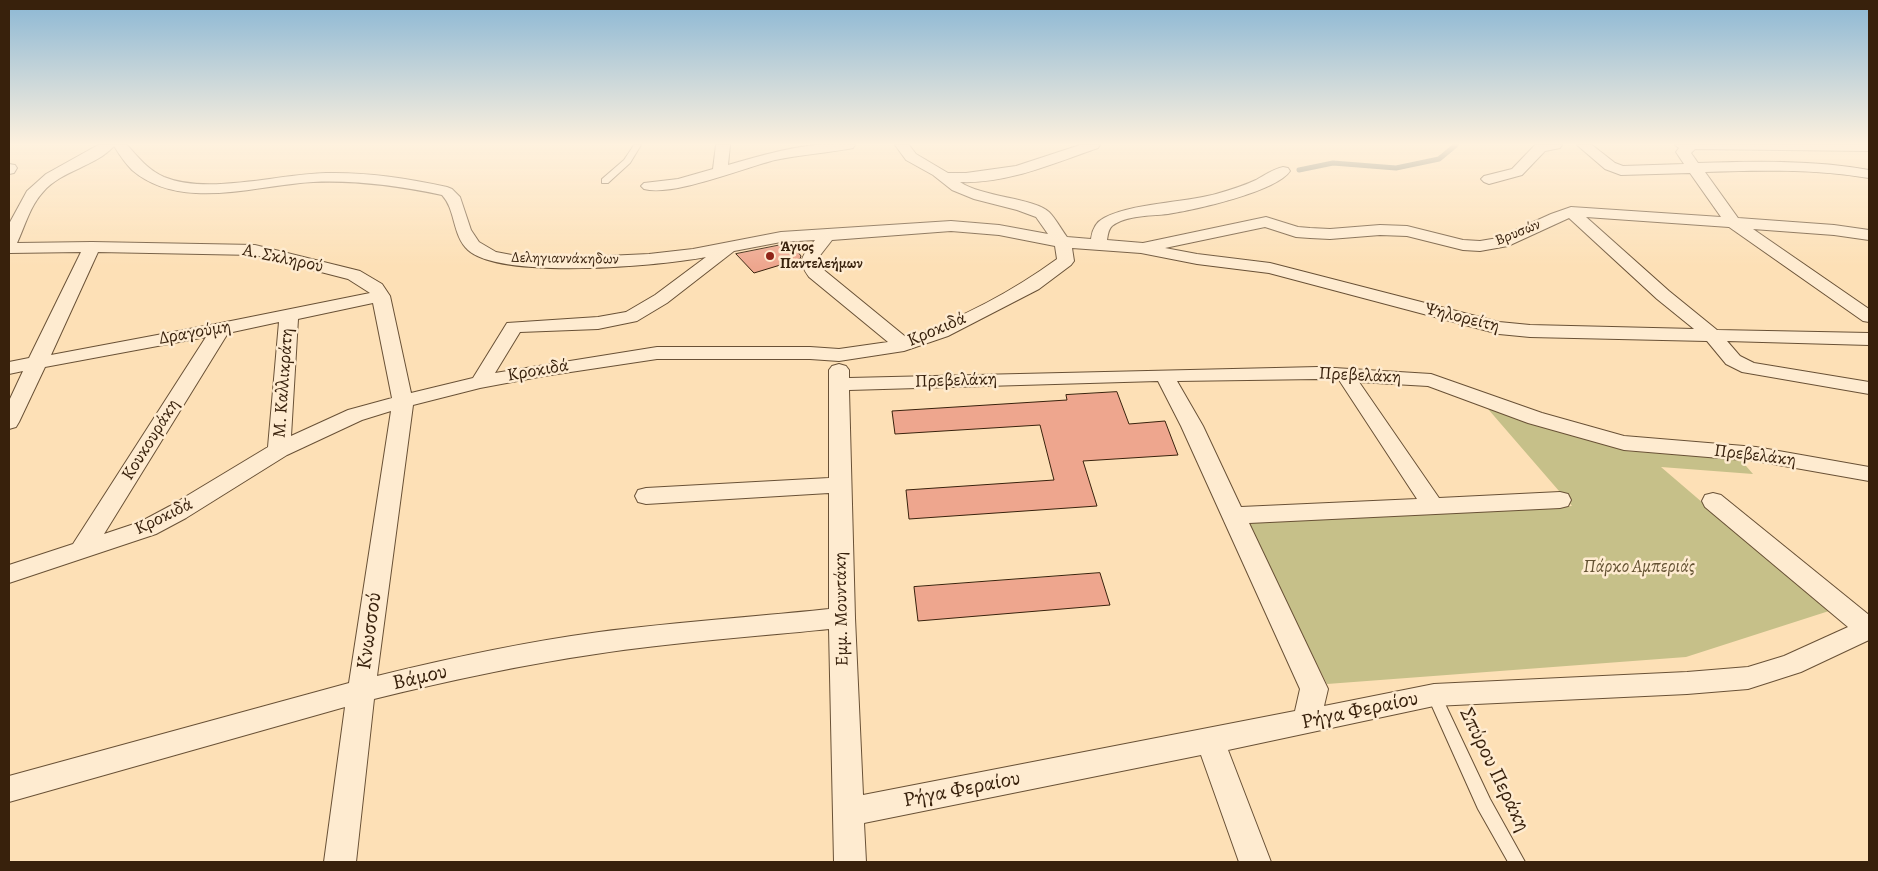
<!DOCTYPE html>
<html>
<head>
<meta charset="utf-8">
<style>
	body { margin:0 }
	#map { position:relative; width:1878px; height:871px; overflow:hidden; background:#fde0b6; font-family:Alegreya,serif }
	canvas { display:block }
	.frame { position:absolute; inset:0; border:10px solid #38210c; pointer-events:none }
</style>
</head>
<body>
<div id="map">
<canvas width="1878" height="871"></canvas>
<div class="frame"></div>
</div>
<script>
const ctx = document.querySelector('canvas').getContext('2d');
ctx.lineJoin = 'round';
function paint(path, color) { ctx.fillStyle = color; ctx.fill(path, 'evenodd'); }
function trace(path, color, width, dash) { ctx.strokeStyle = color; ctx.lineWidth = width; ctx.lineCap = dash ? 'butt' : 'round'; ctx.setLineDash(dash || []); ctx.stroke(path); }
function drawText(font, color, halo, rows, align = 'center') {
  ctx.font = font + ' Alegreya,serif'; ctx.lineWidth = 5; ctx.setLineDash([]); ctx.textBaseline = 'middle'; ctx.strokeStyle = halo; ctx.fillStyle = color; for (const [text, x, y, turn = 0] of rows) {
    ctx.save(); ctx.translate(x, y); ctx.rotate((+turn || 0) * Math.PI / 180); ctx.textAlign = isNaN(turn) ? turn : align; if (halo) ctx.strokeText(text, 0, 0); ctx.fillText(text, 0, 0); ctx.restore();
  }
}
paint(new Path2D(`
	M 1488,409 L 1626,451 L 1740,459 L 1753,474 L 1661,467 L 1829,611 L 1686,657 L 1327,684 L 1246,523 L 1572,506 Z`), '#c6c089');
trace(new Path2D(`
	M 1299,170 L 1333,163 L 1396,168 L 1439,159 L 1456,145`), '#777d71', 5);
const building = new Path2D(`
	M 791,243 L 801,256 L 800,259 L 754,273 L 736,254 Z
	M 1117,392 L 1129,424 L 1165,421 L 1178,455 L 1083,461 L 1097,506 L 909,519 L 906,490 L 1054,480 L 1040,425 L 895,434 L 892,411 L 1067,400 L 1066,395 Z
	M 1100,573 L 1110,605 L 918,621 L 914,587 Z`);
paint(building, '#eea68e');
trace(building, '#38210c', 1);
const lane = new Path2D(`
	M 634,145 L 641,145 L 630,163 L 608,183 L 602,183 L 602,179 L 624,160 Z
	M 1434,689 L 1439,691 L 1490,799 L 1525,862 L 1508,862 L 1478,809 L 1427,695 L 1429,691 Z`);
const street = new Path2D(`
	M 98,145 L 127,145 C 138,157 148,170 164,177 C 208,195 279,174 326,173 C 367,172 407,178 447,187 L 452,189 L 460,197 L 471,230 L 479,242 L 496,252 L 517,256 L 585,257 L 649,254 L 693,249 L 781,232 L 951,221 L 999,225 L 1048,234 L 1036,217 L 1017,210 L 974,199 L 952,190 L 933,175 L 906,160 L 895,145 L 909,145 L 916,154 L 948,173 L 966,173 L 1016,166 L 1080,145 L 1100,145 L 1098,148 C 1054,163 1008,184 960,182 C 982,197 1034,198 1049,212 C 1056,219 1061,229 1067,237 L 1091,239 C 1092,230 1096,222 1104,218 C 1132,203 1183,203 1216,194 C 1230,190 1243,186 1256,180 C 1265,175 1273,169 1283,167 L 1288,168 L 1290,171 C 1276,192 1194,210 1168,214 C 1151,216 1126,215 1112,226 C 1108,230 1108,235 1107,240 L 1143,243 L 1266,217 L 1298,227 L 1310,228 L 1330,229 L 1380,225 L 1407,226 L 1463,240 L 1480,241 L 1498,238 L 1551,214 L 1571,207 L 1721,217 L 1690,173 L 1621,175 L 1605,169 L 1577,145 L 1592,145 L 1615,163 L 1623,166 L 1684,164 L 1676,152 L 1679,148 L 1675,145 L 1869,145 L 1869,151 L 1695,149 L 1691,153 L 1698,163 C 1756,161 1813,160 1869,170 L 1869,178 C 1815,169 1760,170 1705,172 L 1738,218 L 1834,225 L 1869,230 L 1869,240 L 1834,235 L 1753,229 L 1869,309 L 1869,322 L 1863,321 L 1729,227 L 1586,217 L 1669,291 L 1717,330 L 1869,333 L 1869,345 L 1727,341 L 1740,356 L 1754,363 L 1869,382 L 1869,394 L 1742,372 L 1726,364 L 1707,341 L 1530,337 L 1499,334 L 1269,273 L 1197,264 L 1141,253 L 1072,248 L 1074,261 L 1071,265 L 1039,289 L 948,336 L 904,351 L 839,361 L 810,359 L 657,359 L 544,376 L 480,388 L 413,405 L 377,676 C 450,658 525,642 599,632 C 676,622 753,617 829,609 L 829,493 L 646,504 L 638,502 L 635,496 L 638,490 L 646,488 L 829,478 L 829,370 L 832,366 L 839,364 L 846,366 L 849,370 L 849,378 L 1318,367 L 1431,374 L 1542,413 L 1624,436 L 1756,447 L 1869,467 L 1869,481 L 1756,461 L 1624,450 L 1528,423 L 1428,386 L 1359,382 L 1439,498 L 1560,492 L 1568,494 L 1571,500 L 1568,506 L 1560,508 L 1249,523 L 1328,689 L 1324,706 L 1434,684 L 1687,672 L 1748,667 L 1784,656 L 1848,627 L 1705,507 L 1702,501 L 1705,495 L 1713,493 L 1721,495 L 1869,615 L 1869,640 L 1801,672 L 1748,689 L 1687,694 L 1434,706 L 1228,750 L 1271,862 L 1239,862 L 1201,755 L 864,823 L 866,862 L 834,862 L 829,629 C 752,637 673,642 596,654 C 521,665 447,681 374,699 L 356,862 L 324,862 L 345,707 L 9,802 L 9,776 L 349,683 L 391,411 L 362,420 L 287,455 L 186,518 L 156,534 L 9,583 L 9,565 L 73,544 L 206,337 L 45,367 L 19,422 L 16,427 L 9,429 L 9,401 L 23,371 L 9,374 L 9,362 L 29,358 L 81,252 L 9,253 L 9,224 L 27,191 L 46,174 ZM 114,146 C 119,154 125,163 132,170 C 181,212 256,185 313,182 C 356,180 400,186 442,195 C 456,210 452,235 468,250 C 501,280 661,266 706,257 L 655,295 L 626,312 L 598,317 L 507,323 L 473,378 L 411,393 L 390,296 L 382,284 L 360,271 L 255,245 L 92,242 L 17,243 C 25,226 30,206 43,192 C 62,170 95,167 114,146 ZM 1569,218 L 1657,299 L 1694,329 L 1530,325 L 1499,322 L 1270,263 L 1197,254 L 1165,248 L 1265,227 L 1296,237 L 1310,238 L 1330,239 L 1380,235 L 1407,236 L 1463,250 L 1480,251 L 1508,246 ZM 951,231 L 999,235 L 1055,246 L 1057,259 C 1012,292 959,319 907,338 L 819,266 L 818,258 L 832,240 ZM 815,240 C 803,256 796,259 809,277 L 888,342 L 839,349 L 810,347 L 657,347 L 495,373 L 520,332 L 598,329 L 637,321 L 667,303 L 734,251 L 781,242 ZM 98,252 L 255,255 L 348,279 L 370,293 L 221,323 L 51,355 ZM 373,303 L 392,398 L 348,410 L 291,436 L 298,319 ZM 279,322 L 268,447 L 170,506 L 140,522 L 104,534 L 228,333 ZM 1318,379 L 1339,380 L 1417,499 L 1241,507 L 1203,426 L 1177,381 ZM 1158,381 L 1181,426 L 1300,689 L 1295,711 L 863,795 L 855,618 L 849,390 Z
	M 716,145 L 730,145 L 728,165 C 769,153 813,140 855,145 L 853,148 L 848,149 C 824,153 799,155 775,160 C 743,168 673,197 644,189 L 641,186 L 644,183 L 678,179 L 713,169 Z
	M 1535,145 L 1562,145 L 1560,148 L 1545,151 L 1522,175 L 1489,184 L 1484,182 L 1481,179 L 1484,176 L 1512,169 Z
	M 9,164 L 15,165 L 17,168 L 14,173 L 9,174 Z`);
trace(lane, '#695136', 2);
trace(street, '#695136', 2);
paint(lane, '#feebd0');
paint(street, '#feebd0');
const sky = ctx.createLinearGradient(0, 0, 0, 267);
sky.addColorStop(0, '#8bb7d4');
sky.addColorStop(0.54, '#fef1de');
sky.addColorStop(1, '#fef1de00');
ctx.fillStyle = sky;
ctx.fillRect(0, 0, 1878, 267);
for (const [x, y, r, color] of [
	[770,256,5,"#8f2418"]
]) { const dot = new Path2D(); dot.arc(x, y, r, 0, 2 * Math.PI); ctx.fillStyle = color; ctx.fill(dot); trace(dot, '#feebd0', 2); }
drawText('15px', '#38210c', '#feebd0', [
	["Βρυσών",1518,233,-22],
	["Δεληγιαννάκηδων",565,259,1]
]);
drawText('bold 15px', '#38210c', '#feebd0', [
	["Άγιος",780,247],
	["Παντελεήμων",780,264]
], 'left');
drawText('18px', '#38210c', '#feebd0', [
	["Α. Σκληρού",283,259,12],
	["Ψηλορείτη",1462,318,14],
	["Κροκιδά",937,330,-23],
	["Δραγούμη",195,333,-10],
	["Κροκιδά",538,371,-10],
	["Πρεβελάκη",1360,376,3],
	["Πρεβελάκη",956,381,-2],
	["Μ. Καλλικράτη",284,383,-86],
	["Κουκουράκη",151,440,-58],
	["Πρεβελάκη",1755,456,7],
	["Κροκιδά",164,517,-26],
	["Εμμ. Μουντάκη",842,609,-91]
]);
drawText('italic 18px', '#635132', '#feebd0', [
	["Πάρκο Αμπεριάς",1639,568]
]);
drawText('21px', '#38210c', '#feebd0', [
	["Κνωσσού",370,631,-82],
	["Βάμου",420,678,-13],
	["Ρήγα Φεραίου",1360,711,-12],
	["Σπύρου Περάκη",1494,770,64],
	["Ρήγα Φεραίου",962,790,-11]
]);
</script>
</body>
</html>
